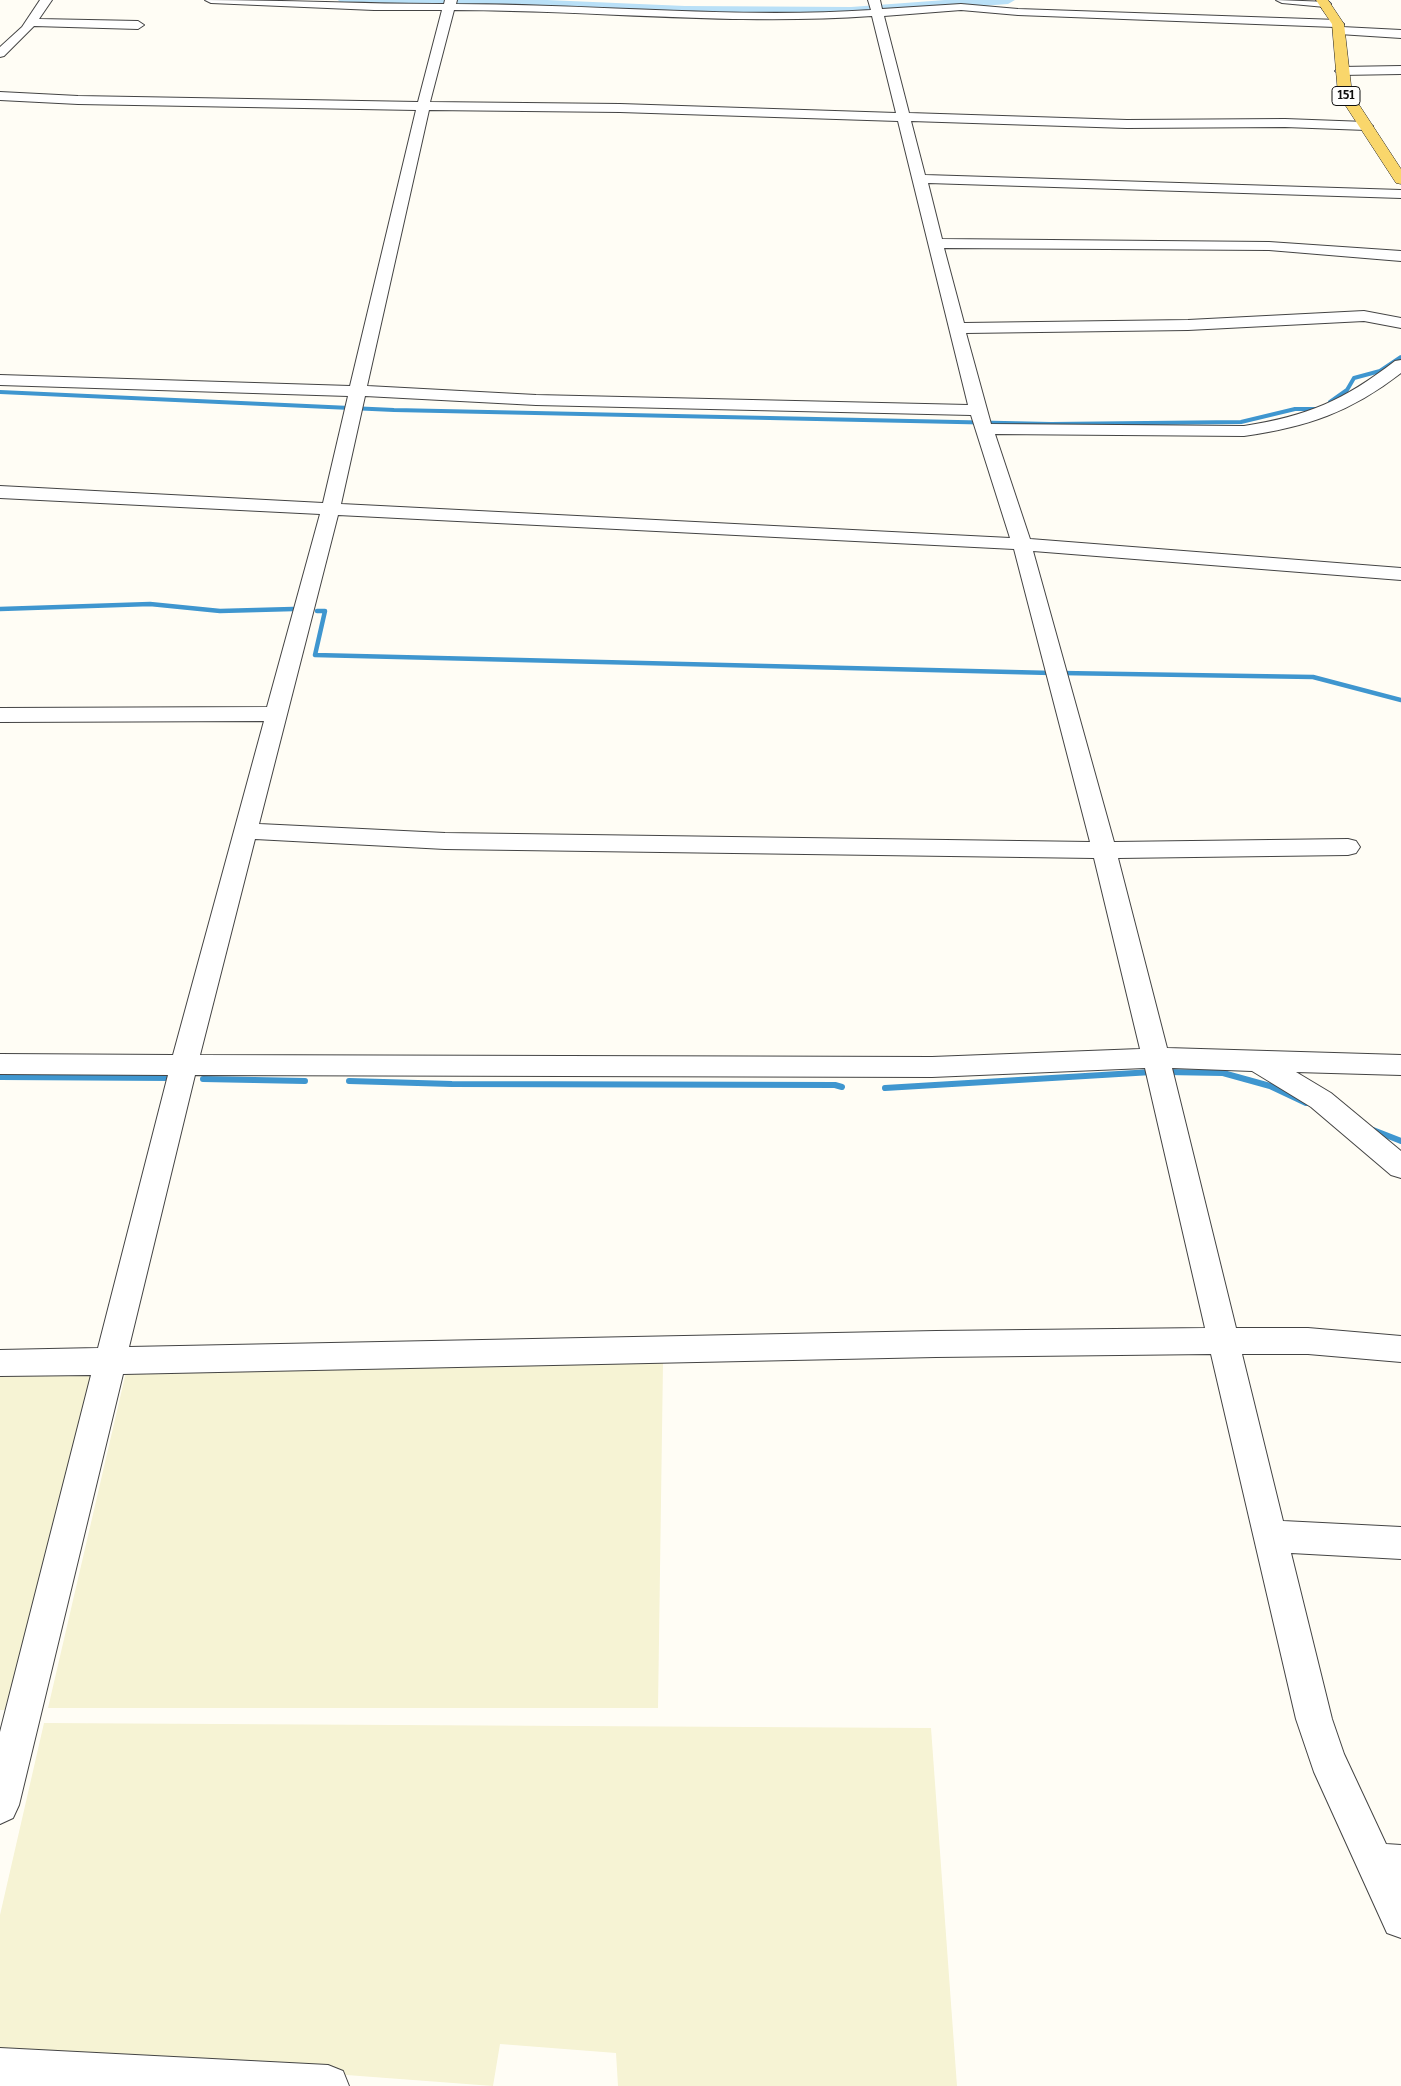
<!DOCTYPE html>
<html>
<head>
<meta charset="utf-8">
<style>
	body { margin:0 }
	canvas { display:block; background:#fffdf5 }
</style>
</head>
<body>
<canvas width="1401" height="2086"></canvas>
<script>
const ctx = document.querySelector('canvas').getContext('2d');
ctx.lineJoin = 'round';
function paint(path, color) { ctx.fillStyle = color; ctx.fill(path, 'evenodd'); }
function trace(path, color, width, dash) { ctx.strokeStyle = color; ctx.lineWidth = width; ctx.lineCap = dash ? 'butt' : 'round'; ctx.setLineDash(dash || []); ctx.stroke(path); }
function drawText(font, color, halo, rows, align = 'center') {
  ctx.font = font + ' Bitter,serif'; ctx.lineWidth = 5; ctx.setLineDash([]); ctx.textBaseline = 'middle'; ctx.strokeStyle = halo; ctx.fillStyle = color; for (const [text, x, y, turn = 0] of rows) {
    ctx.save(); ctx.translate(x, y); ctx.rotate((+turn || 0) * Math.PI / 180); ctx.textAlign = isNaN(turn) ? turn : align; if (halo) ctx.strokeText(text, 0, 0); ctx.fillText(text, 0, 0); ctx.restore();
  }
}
paint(new Path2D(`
	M 663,1363 L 658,1708 L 48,1708 L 126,1372 Z
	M 96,1368 L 5,1710 L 0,1710 L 0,1370 Z
	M 44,1723 L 931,1728 L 957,2086 L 618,2086 L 616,2053 L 500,2044 L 493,2086 L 0,2049 L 0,1915 Z`), '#f6f3d4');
trace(new Path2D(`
	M 0,392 L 394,410 L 1051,424 L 1241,422 L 1295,409 L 1317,409
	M 1330,402 L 1347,390 L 1354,378 L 1380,371 L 1401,357`), '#3f96cf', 4);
trace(new Path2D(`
	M 0,609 L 150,604 L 220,611 L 293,609
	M 317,611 L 325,611 L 315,655 L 1052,673
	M 1061,673 L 1313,677 L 1401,700`), '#3f96cf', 4.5);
trace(new Path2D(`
	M 1166,1072 L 1223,1073 L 1270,1086 L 1306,1103
	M 0,1077 L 172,1078
	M 203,1079 L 305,1081
	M 349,1081 L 452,1084 L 835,1085 L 842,1087
	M 885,1088 L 1152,1072
	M 1373,1130 L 1401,1141`), '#3f96cf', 6);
paint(new Path2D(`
	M 338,0 L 547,0 L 685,6 L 851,7 L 945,0 L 1015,0 L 1008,4 C 955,8 902,14 850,15 C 715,18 580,7 445,7 C 429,7 345,11 338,0 Z`), '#b9e0f7');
const minor = new Path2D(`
	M 40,0 L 52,0 L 39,19 L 138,21 L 144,25 L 138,29 L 34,26 L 4,56 L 0,57 L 0,47 L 22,27 Z
	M 205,0 C 285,0 365,4 444,4 L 445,0 L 457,0 L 456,4 C 594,4 733,19 871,10 L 868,0 L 880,0 L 882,9 L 961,4 L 1018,9 L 1338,20 L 1344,24 L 1342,27 L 1401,30 L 1401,38 L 1339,34 L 1333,30 L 1335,27 L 1018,15 L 961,10 L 884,16 L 909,113 L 1127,120 L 1285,119 L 1366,122 L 1373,126 L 1366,130 L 1285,127 L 1127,128 L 911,121 L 925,175 L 1401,190 L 1401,198 L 928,183 L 942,239 L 1269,242 L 1401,251 L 1401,261 L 1269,250 L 944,248 L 964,323 L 1188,320 L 1364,311 L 1401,318 L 1401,328 L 1364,321 L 1188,330 L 966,333 L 991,424 L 1244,426 C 1308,416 1343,401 1395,361 L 1401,360 L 1401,373 C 1351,412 1307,427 1244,436 L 995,434 L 1030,539 L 1401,568 L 1401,580 L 1033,551 L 1114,842 L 1348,839 L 1356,841 L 1360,847 L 1356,853 L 1348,855 L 1118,858 L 1167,1048 L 1401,1055 L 1401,1075 L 1296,1072 L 1331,1093 L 1401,1151 L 1401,1178 L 1391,1175 L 1311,1107 L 1252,1071 L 1172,1068 L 1236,1328 L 1308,1328 L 1401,1336 L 1401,1362 L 1308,1354 L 1242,1354 L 1283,1521 L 1401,1527 L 1401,1559 L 1291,1553 L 1332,1719 L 1344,1754 L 1386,1844 L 1401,1845 L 1401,1938 L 1387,1933 L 1314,1772 L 1296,1719 L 1211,1354 L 936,1357 L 123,1374 L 19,1805 L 13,1818 L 0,1824 L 0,1732 L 91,1375 L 0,1376 L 0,1350 L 98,1348 L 168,1075 L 0,1074 L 0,1054 L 173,1055 L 264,721 L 0,722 L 0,708 L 267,707 L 320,514 L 0,498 L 0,486 L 323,503 L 348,396 L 0,385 L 0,375 L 350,386 L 416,110 L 78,104 L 0,100 L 0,92 L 78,96 L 418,102 L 442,10 L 374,10 L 211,3 ZM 454,10 C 593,10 733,26 872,16 L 896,113 L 620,104 L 430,102 ZM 429,110 L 620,112 L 898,121 L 968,405 L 536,395 L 367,386 ZM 365,396 L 536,405 L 971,415 L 1010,538 L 341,504 ZM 338,515 L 1014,549 L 1090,842 L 445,833 L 259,824 ZM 255,839 L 445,849 L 1094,858 L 1140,1049 L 932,1057 L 200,1055 ZM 1145,1068 L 1205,1328 L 936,1331 L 129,1347 L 195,1075 L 932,1077 Z
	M 1276,0 L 1329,2 L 1331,4 L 1325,7 L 1282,3 Z
	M 1401,66 L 1401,74 L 1341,75 L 1335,71 L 1341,67 Z
	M 0,2048 L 328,2065 L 343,2071 L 349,2086 L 0,2086 Z`);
const major = new Path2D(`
	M 1316,0 L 1328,0 L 1344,24 L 1352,94 L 1401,169 L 1401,184 L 1396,183 L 1338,94 L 1332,24 Z`);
trace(minor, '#444', 2);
trace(major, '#222', 1);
paint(minor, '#fff');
paint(major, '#f9d66b');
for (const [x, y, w] of [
	[1346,96,28]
]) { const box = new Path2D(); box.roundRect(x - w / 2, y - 9.5, w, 19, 4); ctx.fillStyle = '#fff'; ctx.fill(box); trace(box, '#111', 1); }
drawText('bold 12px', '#111', null, [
	["151",1346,96]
]);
</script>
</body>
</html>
